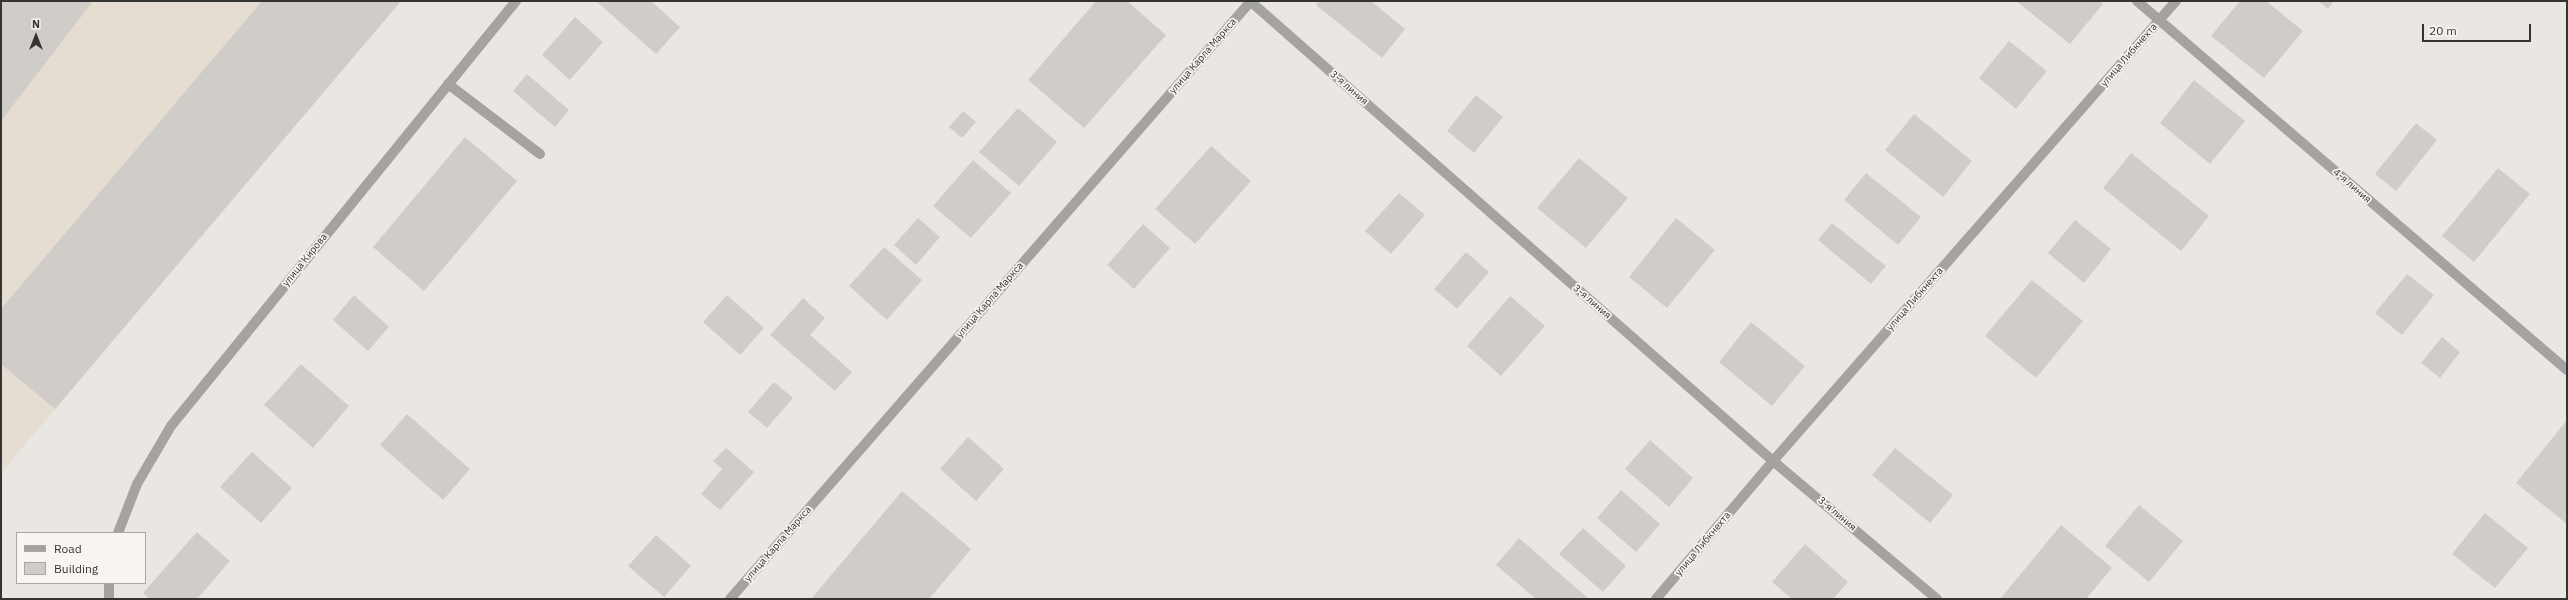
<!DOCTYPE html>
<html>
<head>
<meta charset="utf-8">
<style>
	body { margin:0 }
	#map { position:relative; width:2568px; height:600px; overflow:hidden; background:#eae7e3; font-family:"IBM Plex Sans",sans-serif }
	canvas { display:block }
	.frame { position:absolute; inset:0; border:2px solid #363433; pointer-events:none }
	.legend { position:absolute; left:16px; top:532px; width:130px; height:52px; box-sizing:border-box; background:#f8f4f0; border:1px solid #aaa7a4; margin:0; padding:5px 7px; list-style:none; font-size:12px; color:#363433 }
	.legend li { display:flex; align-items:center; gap:8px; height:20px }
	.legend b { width:20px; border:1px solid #aaa7a4 }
	.north { position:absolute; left:16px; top:16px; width:40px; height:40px; -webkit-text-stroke:3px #f8f4f0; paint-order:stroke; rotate:0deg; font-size:11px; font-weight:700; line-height:16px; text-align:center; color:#363433 }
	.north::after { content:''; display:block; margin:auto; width:14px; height:18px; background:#363433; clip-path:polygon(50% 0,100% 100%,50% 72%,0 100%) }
	.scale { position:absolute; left:2422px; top:24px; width:109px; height:18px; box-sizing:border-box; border:2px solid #363433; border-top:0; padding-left:5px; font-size:12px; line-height:14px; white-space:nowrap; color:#363433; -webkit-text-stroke:3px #f8f4f0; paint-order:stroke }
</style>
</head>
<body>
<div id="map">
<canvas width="2568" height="600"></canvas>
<div class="frame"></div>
<ul class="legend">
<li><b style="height:5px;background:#a4a3a1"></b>Road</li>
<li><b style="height:11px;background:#d0cdc9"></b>Building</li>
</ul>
<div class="north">N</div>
<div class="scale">20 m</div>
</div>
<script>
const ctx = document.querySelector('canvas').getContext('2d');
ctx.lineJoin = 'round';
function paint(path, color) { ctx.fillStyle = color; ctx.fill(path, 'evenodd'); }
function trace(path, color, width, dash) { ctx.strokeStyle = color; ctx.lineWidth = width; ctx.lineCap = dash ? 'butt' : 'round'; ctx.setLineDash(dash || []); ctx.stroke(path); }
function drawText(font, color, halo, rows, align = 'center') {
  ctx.font = font + ' "IBM Plex Sans",sans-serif'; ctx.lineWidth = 3.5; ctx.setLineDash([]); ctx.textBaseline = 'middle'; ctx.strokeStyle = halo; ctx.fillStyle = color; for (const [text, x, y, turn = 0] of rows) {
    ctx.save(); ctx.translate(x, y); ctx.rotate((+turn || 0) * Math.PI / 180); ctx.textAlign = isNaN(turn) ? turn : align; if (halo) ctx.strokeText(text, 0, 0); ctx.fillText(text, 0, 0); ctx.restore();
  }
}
paint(new Path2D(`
	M 1,1 L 401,1 L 1,473 Z`), '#e5dcd2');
paint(new Path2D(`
	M 1,1 L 93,1 L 1,121 Z
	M 262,1 L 401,1 L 55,409 L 1,364 L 1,309 Z
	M 596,1 L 651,1 L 680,27 L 656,54 Z
	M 1096,1 L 1127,1 L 1166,35 L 1084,128 L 1028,80 Z
	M 1319,1 L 1371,1 L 1405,29 L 1382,58 L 1316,5 Z
	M 2016,1 L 2099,1 L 2103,4 L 2070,44 Z
	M 2240,1 L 2266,1 L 2303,31 L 2264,78 L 2211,36 Z
	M 2318,1 L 2334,1 L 2328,9 Z
	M 575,17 L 603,42 L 570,80 L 542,55 Z
	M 2009,41 L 2047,71 L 2016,109 L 1979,78 Z
	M 527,74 L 569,110 L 555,127 L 513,91 Z
	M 2194,80 L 2245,121 L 2210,164 L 2160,123 Z
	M 1476,95 L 1503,117 L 1474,153 L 1447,131 Z
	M 1018,108 L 1057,142 L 1019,186 L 979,152 Z
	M 963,111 L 976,122 L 962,138 L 949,127 Z
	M 1914,114 L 1972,161 L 1943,197 L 1885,150 Z
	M 2416,123 L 2437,140 L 2396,191 L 2375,174 Z
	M 465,137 L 517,181 L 424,291 L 373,247 Z
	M 1211,146 L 1251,181 L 1195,244 L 1155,209 Z
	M 2131,153 L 2209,216 L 2181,251 L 2103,188 Z
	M 1579,158 L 1628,198 L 1586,248 L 1537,208 Z
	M 973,160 L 1011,193 L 971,238 L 933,206 Z
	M 2498,168 L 2530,194 L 2474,262 L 2442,236 Z
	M 1866,173 L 1921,217 L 1898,245 L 1844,200 Z
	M 1399,193 L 1425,215 L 1391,254 L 1365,231 Z
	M 918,218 L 940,237 L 916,265 L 894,245 Z
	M 1676,218 L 1715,250 L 1667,308 L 1629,277 Z
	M 2075,220 L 2111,249 L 2084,283 L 2048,253 Z
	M 1832,223 L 1886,266 L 1871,284 L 1818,240 Z
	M 1143,224 L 1170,248 L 1134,289 L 1107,265 Z
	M 884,247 L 922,280 L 887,320 L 849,286 Z
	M 1466,252 L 1489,272 L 1457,309 L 1434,289 Z
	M 2407,274 L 2434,295 L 2402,335 L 2375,313 Z
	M 2032,280 L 2083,321 L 2036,378 L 1985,336 Z
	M 354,295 L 389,327 L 368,351 L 333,320 Z
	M 727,295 L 764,328 L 740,355 L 703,322 Z
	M 1510,296 L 1545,326 L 1501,376 L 1467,346 Z
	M 803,298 L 825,318 L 810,335 L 852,372 L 835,391 L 770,335 Z
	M 1751,322 L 1805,366 L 1772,406 L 1719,362 Z
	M 2442,337 L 2460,352 L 2440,378 L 2421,363 Z
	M 301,364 L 349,406 L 313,448 L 264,405 Z
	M 774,382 L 793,398 L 767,428 L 748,412 Z
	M 407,414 L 470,469 L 443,500 L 380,445 Z
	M 2567,420 L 2567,524 L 2516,483 Z
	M 968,437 L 1004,469 L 976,501 L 940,469 Z
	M 1650,440 L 1693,478 L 1669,507 L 1625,469 Z
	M 726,448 L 754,472 L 720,510 L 701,494 L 722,469 L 713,461 Z
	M 1895,448 L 1953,495 L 1930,523 L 1872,475 Z
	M 252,452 L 292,488 L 261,523 L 220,487 Z
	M 1621,490 L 1660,524 L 1636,552 L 1597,518 Z
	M 902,491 L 971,549 L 929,599 L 811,599 Z
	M 2139,505 L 2183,541 L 2149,582 L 2105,546 Z
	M 2485,513 L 2528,548 L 2495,588 L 2452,554 Z
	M 2061,525 L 2112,568 L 2086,599 L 2000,599 Z
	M 1583,528 L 1626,566 L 1603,592 L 1559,554 Z
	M 197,532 L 230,561 L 197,599 L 150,599 L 143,593 Z
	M 656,535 L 691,566 L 664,597 L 628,566 Z
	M 1519,538 L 1589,599 L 1536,599 L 1496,565 Z
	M 1805,544 L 1848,582 L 1833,599 L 1792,599 L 1772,582 Z`), '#d0cdc9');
trace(new Path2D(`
	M 448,84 L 540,154`), '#a4a3a1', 10);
trace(new Path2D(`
	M 1250,1 L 1773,461 L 1937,599
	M 2137,1 L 2567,370
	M 730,599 L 1251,1
	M 1656,599 L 1773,461 L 2176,1`), '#a4a3a1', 10);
trace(new Path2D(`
	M 118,533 L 137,484 L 171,426 L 516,1
	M 109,599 L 109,583`), '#a4a3a1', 10);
drawText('10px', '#363433', '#f8f4f0', [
	["улица Либкнехта",2129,55,-49],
	["улица Карла Маркса",1203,56,-49],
	["3-я линия",1349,88,41],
	["4-я линия",2352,186,41],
	["улица Кирова",305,260,-51],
	["улица Либкнехта",1915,299,-49],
	["улица Карла Маркса",990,300,-49],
	["3-я линия",1592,302,41],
	["3-я линия",1837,514,40],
	["улица Карла Маркса",778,544,-49],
	["улица Либкнехта",1703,544,-50]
]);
</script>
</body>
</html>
